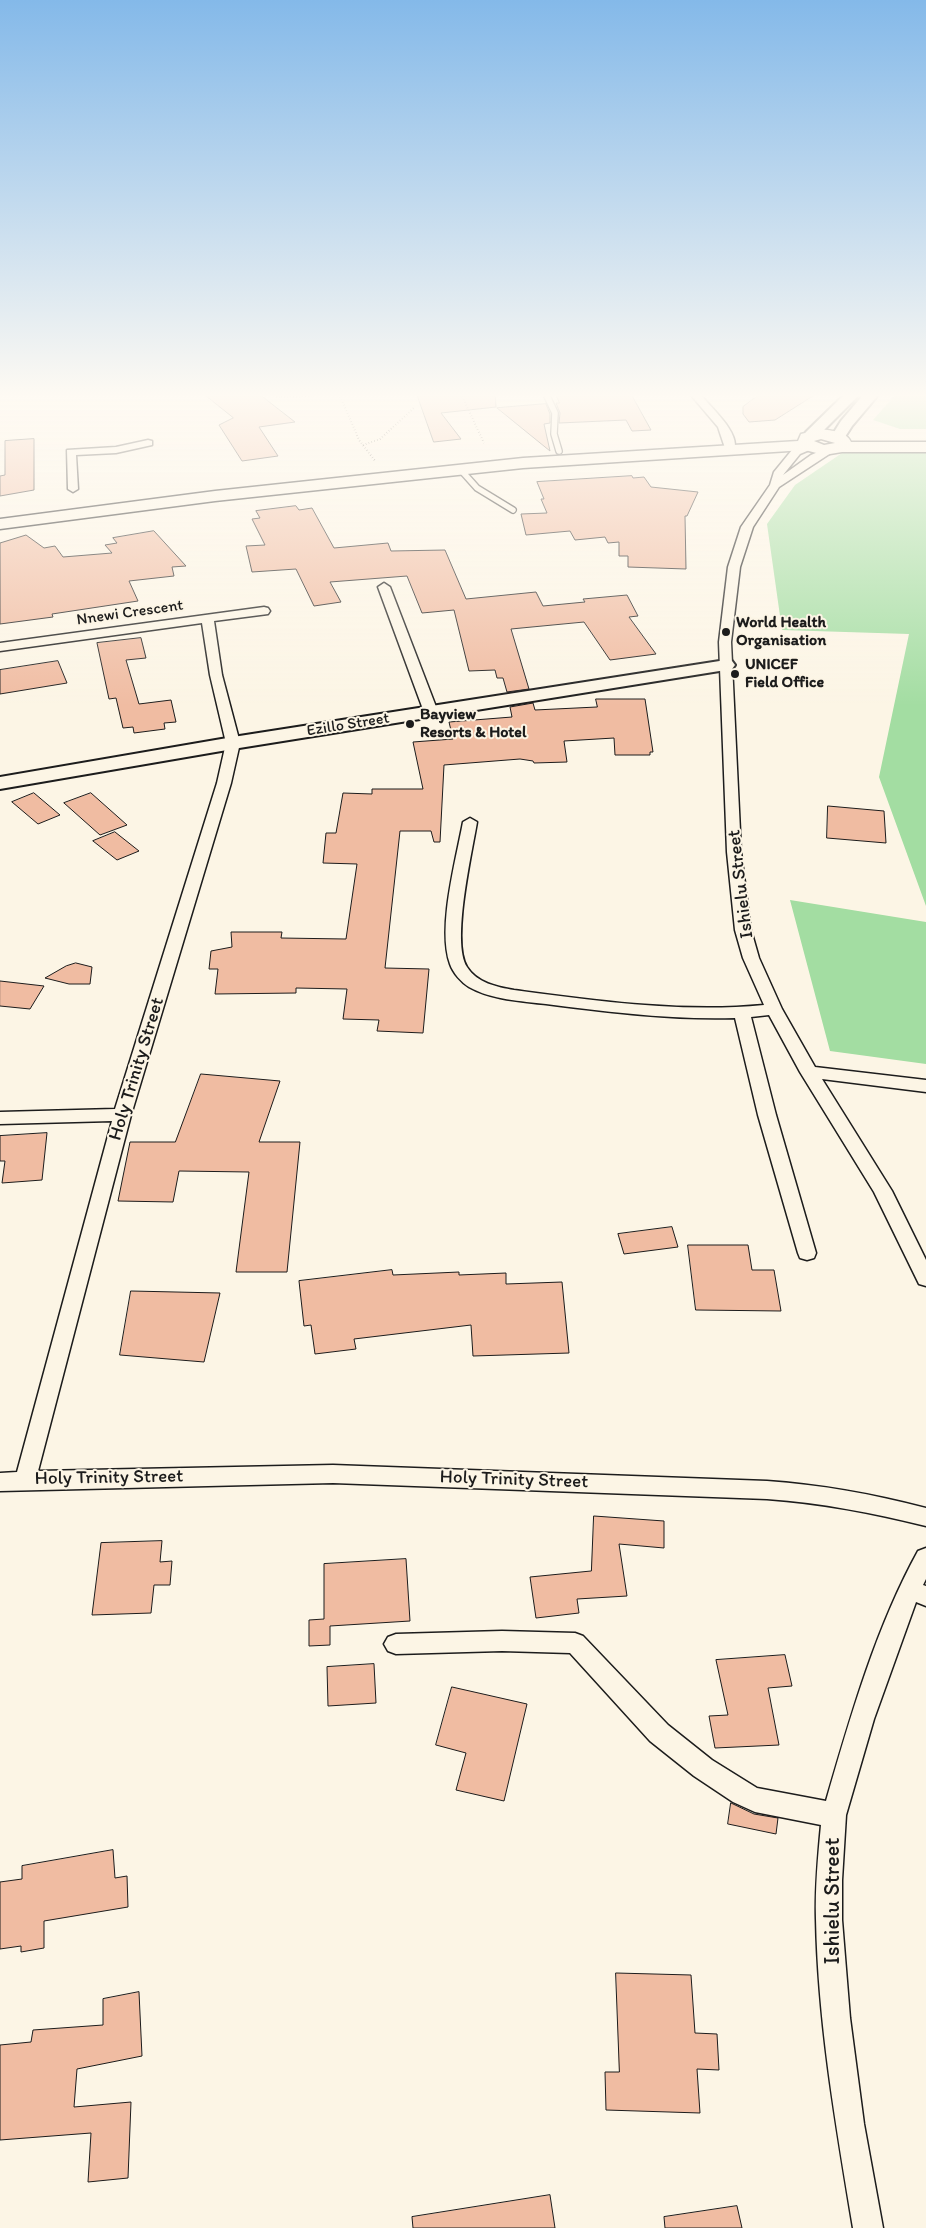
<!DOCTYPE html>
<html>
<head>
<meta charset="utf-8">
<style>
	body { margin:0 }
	canvas { display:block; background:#fcf5e5 }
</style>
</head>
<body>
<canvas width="926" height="2228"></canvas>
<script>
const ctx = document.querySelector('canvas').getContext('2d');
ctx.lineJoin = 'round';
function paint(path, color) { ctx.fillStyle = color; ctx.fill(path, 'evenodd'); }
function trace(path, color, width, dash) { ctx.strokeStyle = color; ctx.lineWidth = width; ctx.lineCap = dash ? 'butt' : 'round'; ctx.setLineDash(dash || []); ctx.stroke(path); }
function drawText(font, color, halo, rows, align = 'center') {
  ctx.font = font + ' Itim,sans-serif'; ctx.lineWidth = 4; ctx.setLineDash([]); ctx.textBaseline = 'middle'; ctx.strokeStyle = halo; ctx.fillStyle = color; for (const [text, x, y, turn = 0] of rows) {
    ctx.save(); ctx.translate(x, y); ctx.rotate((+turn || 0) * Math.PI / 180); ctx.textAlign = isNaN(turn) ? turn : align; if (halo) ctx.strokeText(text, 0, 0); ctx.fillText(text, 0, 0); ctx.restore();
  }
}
paint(new Path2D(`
	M 896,394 L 926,394 L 926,429 L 900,429 L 873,420 Z
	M 926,452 L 926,906 L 879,777 L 909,634 L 782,630 L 767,524 L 795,485 L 842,453 Z
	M 790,900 L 926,922 L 926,1064 L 830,1051 Z`), '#a3dda2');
const building = new Path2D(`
	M 204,394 L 259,394 L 295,422 L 259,427 L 278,456 L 242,461 L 219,425 L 233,418 Z
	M 417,394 L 495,394 L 496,407 L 441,413 L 461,439 L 434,442 Z
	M 556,394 L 631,394 L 651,430 L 632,431 L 626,420 L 559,423 L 560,413 L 556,403 L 559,403 Z
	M 760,394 L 816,394 L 775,420 L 749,422 L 743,414 L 743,407 Z
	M 546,404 L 550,414 L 550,423 L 544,424 L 550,451 L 497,408 Z
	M 34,439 L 34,490 L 0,496 L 0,476 L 5,475 L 5,441 Z
	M 632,476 L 633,478 L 644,477 L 651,487 L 698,492 L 687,516 L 685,516 L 686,569 L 628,567 L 628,556 L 619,556 L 619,542 L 608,543 L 605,537 L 575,540 L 570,531 L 526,535 L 521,514 L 547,513 L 541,499 L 544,499 L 537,482 Z
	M 296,506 L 299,510 L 312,508 L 334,548 L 388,543 L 391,551 L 445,550 L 466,599 L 536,592 L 543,606 L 585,602 L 583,599 L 627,595 L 638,616 L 629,617 L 656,654 L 610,660 L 584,622 L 511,629 L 529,689 L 507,692 L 503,678 L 497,678 L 495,670 L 469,671 L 454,610 L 422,613 L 407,576 L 330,582 L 341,602 L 314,606 L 296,569 L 252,572 L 246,546 L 265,545 L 252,519 L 260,518 L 256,511 Z
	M 154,531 L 186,566 L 172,567 L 174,576 L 129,581 L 138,601 L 52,614 L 53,617 L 0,624 L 0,543 L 26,535 L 44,548 L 55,546 L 63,557 L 112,553 L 105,545 L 117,543 L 113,538 Z
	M 141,638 L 146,658 L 126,660 L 139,704 L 171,700 L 176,722 L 164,723 L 165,729 L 134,733 L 133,727 L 123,728 L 116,698 L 109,699 L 97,643 Z
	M 58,661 L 67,683 L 0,694 L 0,670 Z
	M 596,699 L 645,699 L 653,752 L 650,752 L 650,755 L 615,755 L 614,738 L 564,741 L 567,762 L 534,763 L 533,761 L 520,759 L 444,765 L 440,842 L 434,842 L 431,831 L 400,831 L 385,968 L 429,969 L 423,1033 L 377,1031 L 379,1020 L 343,1019 L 347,989 L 296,988 L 296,993 L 215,994 L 218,969 L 209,969 L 211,951 L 232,947 L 231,932 L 282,932 L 281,938 L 346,939 L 357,864 L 323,863 L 326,833 L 336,833 L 343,793 L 372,794 L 372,789 L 423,789 L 413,742 L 453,739 L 449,722 L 512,717 L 510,707 L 533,703 L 535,710 L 597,707 Z
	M 34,793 L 60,815 L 38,824 L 12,802 Z
	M 91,793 L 127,825 L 100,835 L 64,803 Z
	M 828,806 L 884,811 L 886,843 L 827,838 Z
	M 115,832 L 139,851 L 117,860 L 93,841 Z
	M 76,963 L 92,967 L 90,984 L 69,984 L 45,978 L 66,966 Z
	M 0,981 L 44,986 L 30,1009 L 0,1006 Z
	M 201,1074 L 280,1081 L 259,1142 L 300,1142 L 287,1272 L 236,1272 L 249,1172 L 179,1171 L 173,1202 L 118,1201 L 130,1142 L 175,1142 Z
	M 47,1133 L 42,1180 L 2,1183 L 5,1161 L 0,1161 L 0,1136 Z
	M 672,1227 L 678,1247 L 624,1254 L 618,1234 Z
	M 688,1245 L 748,1245 L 752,1270 L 774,1270 L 781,1311 L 696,1310 Z
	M 392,1270 L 393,1275 L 459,1272 L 459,1275 L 506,1273 L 506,1284 L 562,1282 L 569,1353 L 473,1356 L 471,1325 L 354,1339 L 356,1349 L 315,1354 L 311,1325 L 304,1326 L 299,1281 Z
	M 131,1291 L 220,1293 L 204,1362 L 120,1355 Z
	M 594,1516 L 664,1521 L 664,1548 L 619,1544 L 627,1596 L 577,1599 L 579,1613 L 536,1618 L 530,1577 L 591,1571 Z
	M 162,1541 L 160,1562 L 172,1561 L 170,1585 L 154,1585 L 151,1613 L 92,1615 L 101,1543 Z
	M 406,1559 L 410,1621 L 330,1626 L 330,1645 L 309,1646 L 309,1620 L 324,1619 L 324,1564 Z
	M 785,1655 L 792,1686 L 768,1688 L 779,1745 L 715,1748 L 709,1716 L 728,1715 L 716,1660 Z
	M 374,1664 L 376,1703 L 328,1706 L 327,1667 Z
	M 452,1687 L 527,1704 L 504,1801 L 456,1790 L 466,1753 L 436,1745 Z
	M 731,1803 L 754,1814 L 778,1818 L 776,1834 L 728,1824 Z
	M 113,1850 L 115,1878 L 127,1876 L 128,1907 L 44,1921 L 44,1948 L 21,1952 L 21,1946 L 0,1949 L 0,1882 L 22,1879 L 22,1866 Z
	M 616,1973 L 691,1975 L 695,2033 L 717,2034 L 719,2070 L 697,2069 L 700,2113 L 606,2110 L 605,2072 L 619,2072 Z
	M 139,1992 L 142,2056 L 77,2069 L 74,2107 L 131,2102 L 128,2178 L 88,2182 L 91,2133 L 0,2140 L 0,2045 L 31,2042 L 33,2030 L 103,2025 L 103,1999 Z
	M 550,2195 L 555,2228 L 413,2228 L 412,2217 Z
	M 737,2206 L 742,2228 L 665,2228 L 664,2217 Z`);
paint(building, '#f0bca2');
trace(building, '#1c1c1c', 1);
const lane = new Path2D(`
	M 546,394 L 555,413 L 554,434 L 559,451
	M 460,469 L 477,488 L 513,510`);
const street = new Path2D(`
	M 690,394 L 700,394 C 711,408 741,433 734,451 L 726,451 L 718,427 Z
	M 148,440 L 152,441 L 152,445 L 116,453 L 76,455 L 78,489 L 73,492 L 68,489 L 67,450 L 116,447 Z
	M 810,443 L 814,444 L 814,448 L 800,454 L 783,475 L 811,455 L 832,446 L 837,449 L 779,487 L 753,527 L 740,567 L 731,642 L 741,852 L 751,930 L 759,958 L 782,1009 L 815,1067 L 926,1080 L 926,1092 L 822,1079 L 892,1191 L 926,1260 L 926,1286 L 919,1284 L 874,1192 L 800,1072 L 769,1015 L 751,1017 L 776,1115 L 816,1253 L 814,1258 L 807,1260 L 800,1258 L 798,1253 L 758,1115 L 735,1018 C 672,1020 609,1012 546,1004 C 521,1001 492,1000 469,987 C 462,983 453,973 450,964 C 437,928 456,860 463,822 L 470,818 L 477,822 C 472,853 451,942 467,967 C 477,983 497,987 514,990 C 597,1001 681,1013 764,1005 L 743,958 L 735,930 L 727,852 L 719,642 L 728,567 L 741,527 L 770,485 L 774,472 L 792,450 Z
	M 384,583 L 390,587 L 438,712 L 436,715 L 431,716 L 424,712 L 378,587 Z
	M 264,607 L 268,608 L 270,611 L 268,614 L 214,621 L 222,675 L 240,743 L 231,783 L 131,1115 L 38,1471 L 333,1465 L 767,1481 C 823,1485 872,1494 926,1508 L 926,1526 C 872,1513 823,1503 767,1499 L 333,1483 L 0,1491 L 0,1473 L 17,1472 L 112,1121 L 0,1124 L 0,1112 L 115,1109 L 217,783 L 226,743 L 210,675 L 202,623 L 0,651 L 0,643 Z
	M 926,1548 L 926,1579 L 923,1585 L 926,1586 L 926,1606 L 916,1602 L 874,1719 L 846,1815 L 842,1880 L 842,1920 L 850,2018 L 864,2124 L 883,2228 L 853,2228 C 836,2126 818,2023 816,1919 C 815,1888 818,1856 821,1825 L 755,1812 L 733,1802 L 694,1776 L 650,1741 L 570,1653 L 502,1651 L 396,1654 L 388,1651 L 384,1644 L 388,1637 L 396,1634 L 502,1631 L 575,1633 L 583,1636 L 668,1725 L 712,1760 L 757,1788 L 826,1801 C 850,1718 876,1627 918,1551 Z`);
const secondary = new Path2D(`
	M 845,394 L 860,394 L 816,438 L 806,438 L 804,435 L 806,432 Z
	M 864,394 L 879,394 L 852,426 L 843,440 L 833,440 L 831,437 L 841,421 Z
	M 726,660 L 732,661 L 735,665 L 732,669 L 233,749 L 0,789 L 0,777 L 233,737 Z`);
const primary = new Path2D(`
	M 821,429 C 832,431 846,431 851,442 L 926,442 L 926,452 L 842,452 L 824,455 L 805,450 L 523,468 L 215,501 L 0,529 L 0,519 L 215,491 L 523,458 L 798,441 L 801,434 ZM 821,439 L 835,443 L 824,445 L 814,441 Z`);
trace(lane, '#1c1c1c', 8);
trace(street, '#1c1c1c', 3);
trace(secondary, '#1c1c1c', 4);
trace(primary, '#1c1c1c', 3);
trace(new Path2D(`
	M 339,394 L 359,440 L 376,462
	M 461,394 L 484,443
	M 270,396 L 281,397
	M 293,396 L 306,394
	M 281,397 L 339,395
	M 363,445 L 380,439 L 415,407`), '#1c1c1c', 2, [0.5, 2.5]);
trace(lane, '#fcf5e5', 5.5);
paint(street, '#fcf5e5');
paint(secondary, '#fcf5e5');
paint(primary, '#fcf5e5');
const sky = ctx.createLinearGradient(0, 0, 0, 706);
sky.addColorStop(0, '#84b9e9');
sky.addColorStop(0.56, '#fefaf3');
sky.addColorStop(1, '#fefaf300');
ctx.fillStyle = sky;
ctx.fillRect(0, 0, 926, 706);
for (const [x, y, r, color] of [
	[726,632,5,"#1c1c1c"],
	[735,674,5,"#1c1c1c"],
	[410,724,5,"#1c1c1c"]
]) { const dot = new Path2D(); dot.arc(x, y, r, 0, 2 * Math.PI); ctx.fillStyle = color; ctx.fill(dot); trace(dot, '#fcf5e5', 2); }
drawText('16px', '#1c1c1c', '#fcf5e5', [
	["Nnewi Crescent",130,613,-8],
	["Ezillo Street",348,725,-9]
]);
drawText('bold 16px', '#1c1c1c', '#fcf5e5', [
	["World Health",736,623],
	["Organisation",736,641],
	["UNICEF",745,665],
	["Field Office",745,683],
	["Bayview",420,715],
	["Resorts & Hotel",420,733]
], 'left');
drawText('19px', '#1c1c1c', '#fcf5e5', [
	["Ishielu Street",741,884,-97],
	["Holy Trinity Street",137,1069,-73],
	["Holy Trinity Street",109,1478,-1],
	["Holy Trinity Street",514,1480,2]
]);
drawText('22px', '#1c1c1c', '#fcf5e5', [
	["Ishielu Street",833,1901,-90]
]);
</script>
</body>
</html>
